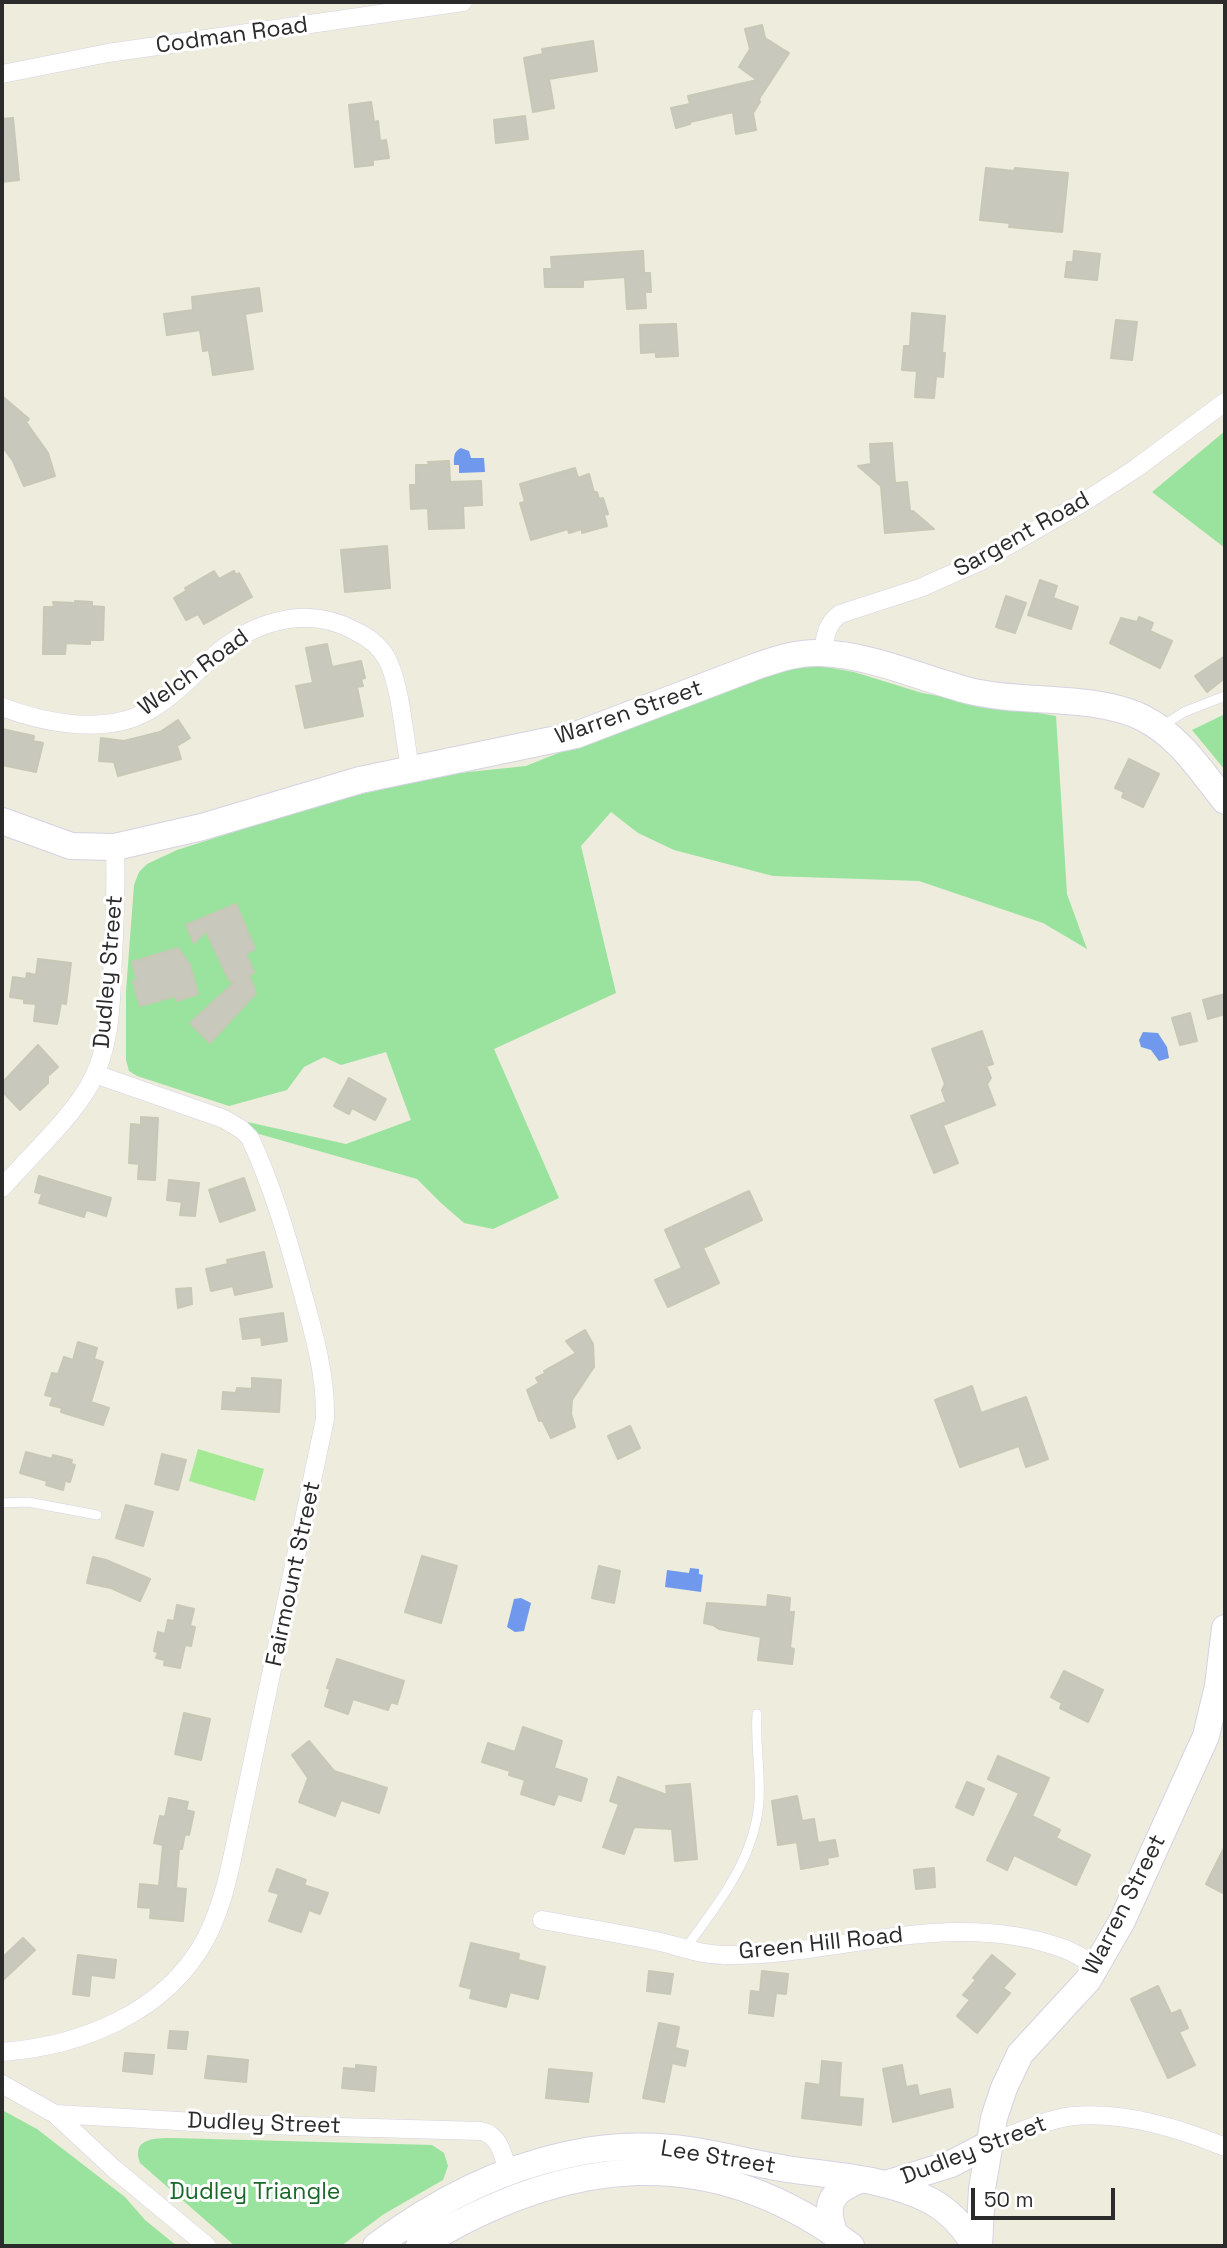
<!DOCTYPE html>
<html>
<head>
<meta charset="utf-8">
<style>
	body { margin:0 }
	#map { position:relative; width:1227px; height:2248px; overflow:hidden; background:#edecdd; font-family:"Space Grotesk",sans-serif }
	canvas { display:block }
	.frame { position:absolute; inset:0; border:4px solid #2b2b2b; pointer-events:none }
	.scale { position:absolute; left:971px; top:2188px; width:144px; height:32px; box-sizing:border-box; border:4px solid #2b2b2b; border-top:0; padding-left:9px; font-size:21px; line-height:24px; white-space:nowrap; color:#2b2b2b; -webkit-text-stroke:5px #fff; paint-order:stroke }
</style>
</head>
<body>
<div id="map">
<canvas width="1227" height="2248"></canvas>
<div class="frame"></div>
<div class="scale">50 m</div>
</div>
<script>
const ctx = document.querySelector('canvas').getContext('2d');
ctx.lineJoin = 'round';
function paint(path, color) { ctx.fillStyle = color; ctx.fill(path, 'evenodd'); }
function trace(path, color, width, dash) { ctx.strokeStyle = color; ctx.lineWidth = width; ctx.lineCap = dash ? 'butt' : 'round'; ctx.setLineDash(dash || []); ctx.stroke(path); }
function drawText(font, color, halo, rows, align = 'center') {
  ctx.font = font + ' "Space Grotesk",sans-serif'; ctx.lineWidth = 6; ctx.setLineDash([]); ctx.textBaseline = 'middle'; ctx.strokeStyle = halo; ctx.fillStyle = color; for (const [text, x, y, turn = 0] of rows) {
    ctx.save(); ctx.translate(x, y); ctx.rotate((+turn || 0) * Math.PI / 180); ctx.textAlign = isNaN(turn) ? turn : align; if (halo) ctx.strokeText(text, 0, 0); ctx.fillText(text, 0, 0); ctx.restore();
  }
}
paint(new Path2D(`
	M 1225,431 L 1225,548 L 1152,492 Z
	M 815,665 L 854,672 L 922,693 L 1056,716 L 1067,894 L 1087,949 L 1043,923 L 919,881 L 773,876 L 674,850 L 638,833 L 611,812 L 581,846 L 616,993 L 494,1049 L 559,1198 L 493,1229 L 464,1223 L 440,1202 L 417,1179 L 252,1132 L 243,1121 L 346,1144 L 411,1120 L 386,1052 L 341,1065 L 324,1057 L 304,1067 L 287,1090 L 229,1106 L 137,1076 L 129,1071 L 126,1060 L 126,991 L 134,885 L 139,872 L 147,864 L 177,850 L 309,808 L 407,782 L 459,773 L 526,766 L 760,672 Z
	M 1225,714 L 1225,770 L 1192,730 Z
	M 2,2110 L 37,2129 L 125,2197 L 145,2220 L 177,2246 L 2,2246 Z
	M 173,2138 L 432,2145 L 444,2153 L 448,2166 L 443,2180 L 384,2214 L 341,2246 L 235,2246 L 140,2163 C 131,2138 155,2138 173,2138 Z`), '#99e39e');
paint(new Path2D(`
	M 198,1449 L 264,1469 L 255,1501 L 189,1481 Z`), '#a4ea95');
paint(new Path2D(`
	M 461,448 L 469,451 L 471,458 L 484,458 L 485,472 L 459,473 L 459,465 L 454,465 C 454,457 453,452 461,448 Z
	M 1143,1032 L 1158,1033 L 1167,1047 L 1169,1058 L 1159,1061 L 1151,1050 L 1141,1047 L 1139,1040 Z
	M 690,1568 L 699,1569 L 699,1574 L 703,1575 L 701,1592 L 665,1587 L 667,1570 L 689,1573 Z
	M 521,1598 L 531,1603 L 524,1631 L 515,1632 L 507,1627 L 514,1599 Z`), '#7099ee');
const building = new Path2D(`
	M 762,25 L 765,38 L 789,53 L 759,99 L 760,102 L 753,113 L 756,130 L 736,134 L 733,112 L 690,122 L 690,124 L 676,128 L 671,108 L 690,104 L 688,96 L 757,80 L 739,67 L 750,49 L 745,29 Z
	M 593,41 L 597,71 L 549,79 L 554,108 L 533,112 L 524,58 L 543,54 L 542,49 Z
	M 371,102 L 374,122 L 378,121 L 380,141 L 386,140 L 389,158 L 373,160 L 373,165 L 355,167 L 349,105 Z
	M 525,116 L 528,139 L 496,143 L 494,120 Z
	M 13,118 L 19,180 L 2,182 L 2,119 Z
	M 986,168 L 1014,171 L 1015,168 L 1068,173 L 1062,232 L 1009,227 L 1010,223 L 980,220 Z
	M 643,251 L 644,273 L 650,273 L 651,292 L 645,292 L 646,308 L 627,309 L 625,277 L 583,280 L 583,287 L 545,287 L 544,269 L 552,269 L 551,257 Z
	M 1074,251 L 1100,254 L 1097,280 L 1065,277 L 1067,262 L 1073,262 Z
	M 259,288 L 262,311 L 245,314 L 253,369 L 213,375 L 209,350 L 203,351 L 200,330 L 167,335 L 164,314 L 193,310 L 192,297 Z
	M 912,313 L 945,316 L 942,353 L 945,353 L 943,377 L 936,376 L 934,398 L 915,397 L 917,371 L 902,370 L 904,346 L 910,346 Z
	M 1116,320 L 1137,322 L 1132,360 L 1111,358 Z
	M 676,324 L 678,356 L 656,357 L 656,352 L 641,353 L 640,325 Z
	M 2,396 L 29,419 L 26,422 L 48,453 L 55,476 L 24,486 L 13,461 L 2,446 Z
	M 892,443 L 895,483 L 907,482 L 910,511 L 913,511 L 934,529 L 885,533 L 881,486 L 858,466 L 871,464 L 870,444 Z
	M 449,461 L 450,482 L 481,481 L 482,505 L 463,506 L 464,528 L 429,529 L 428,508 L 411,509 L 410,485 L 416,485 L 416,465 L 429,465 L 428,462 Z
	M 575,468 L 578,478 L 589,474 L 594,492 L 597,492 L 599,499 L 603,498 L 608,514 L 604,515 L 607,526 L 582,533 L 582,529 L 569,533 L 568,529 L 531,540 L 520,503 L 525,502 L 520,484 Z
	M 387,546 L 390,588 L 345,592 L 341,550 Z
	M 214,571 L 219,579 L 234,571 L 236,575 L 239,573 L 252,597 L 204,624 L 198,614 L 186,620 L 174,598 L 186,591 L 185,588 Z
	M 1040,580 L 1057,586 L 1053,598 L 1078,607 L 1071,629 L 1028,615 Z
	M 1006,596 L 1026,603 L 1015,633 L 996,627 Z
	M 75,601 L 92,602 L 92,606 L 104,607 L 103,640 L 90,640 L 90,644 L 66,643 L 65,654 L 43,654 L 44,607 L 54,607 L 53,602 L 75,603 Z
	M 1139,617 L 1153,623 L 1150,631 L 1172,641 L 1160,668 L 1110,643 L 1121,618 L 1137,622 Z
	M 327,644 L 332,667 L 361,661 L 365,678 L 361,679 L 363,686 L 357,687 L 363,716 L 305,728 L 296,686 L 313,683 L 306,648 Z
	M 1225,656 L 1225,678 L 1207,692 L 1195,676 Z
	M 178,720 L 190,738 L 177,746 L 181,759 L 118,776 L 114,762 L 99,761 L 101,738 L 124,741 L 160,732 Z
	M 2,729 L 34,736 L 33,741 L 43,743 L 36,772 L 2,765 Z
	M 1129,759 L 1159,774 L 1143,807 L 1122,797 L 1124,792 L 1115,788 Z
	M 236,904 L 255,949 L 246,954 L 254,973 L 249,975 L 256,993 L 210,1043 L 190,1023 L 237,980 L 230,982 L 206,931 L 194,943 L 186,925 Z
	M 178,948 L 190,965 L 198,994 L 177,1001 L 176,996 L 140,1006 L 133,981 L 137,980 L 132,962 Z
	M 38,959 L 71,963 L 66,1004 L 61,1003 L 57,1024 L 34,1021 L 36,1004 L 24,1003 L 24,999 L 10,997 L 13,977 L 26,979 L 27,973 L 36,975 Z
	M 1225,994 L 1225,1014 L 1208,1019 L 1203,1000 Z
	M 1190,1013 L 1197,1041 L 1180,1045 L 1172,1018 Z
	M 982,1031 L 993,1064 L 986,1066 L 991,1078 L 987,1084 L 995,1105 L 943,1125 L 958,1163 L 934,1173 L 911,1116 L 946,1102 L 942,1090 L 945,1084 L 932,1049 Z
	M 38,1045 L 58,1067 L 48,1076 L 48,1083 L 20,1110 L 2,1091 L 2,1083 Z
	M 349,1078 L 386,1099 L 375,1120 L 352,1108 L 349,1114 L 334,1106 Z
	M 141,1117 L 158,1118 L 155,1180 L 138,1179 L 139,1164 L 129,1163 L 131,1124 L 141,1125 Z
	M 39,1176 L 111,1198 L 106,1216 L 86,1210 L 84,1217 L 39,1203 L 42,1194 L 35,1192 Z
	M 244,1178 L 255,1210 L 220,1222 L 209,1190 Z
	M 169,1180 L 199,1183 L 195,1216 L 180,1215 L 182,1202 L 167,1200 Z
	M 749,1191 L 762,1220 L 703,1248 L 719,1283 L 668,1307 L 655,1280 L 682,1268 L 665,1230 Z
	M 264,1252 L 272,1287 L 235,1295 L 233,1286 L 211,1291 L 206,1269 L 228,1264 L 227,1260 Z
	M 191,1288 L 192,1304 L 178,1308 L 176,1289 Z
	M 283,1313 L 287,1341 L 262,1345 L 261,1337 L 243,1339 L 240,1319 Z
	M 585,1330 L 593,1344 L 594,1367 L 572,1400 L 571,1414 L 575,1427 L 551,1438 L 542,1420 L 539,1421 L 527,1390 L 539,1383 L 536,1378 L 546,1373 L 544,1371 L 576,1353 L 566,1341 Z
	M 78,1342 L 97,1348 L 94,1359 L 103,1362 L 91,1402 L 109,1408 L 103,1425 L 61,1412 L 62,1408 L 50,1405 L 53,1397 L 45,1395 L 52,1373 L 58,1374 L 64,1357 L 73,1360 Z
	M 252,1378 L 281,1380 L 279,1412 L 222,1409 L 223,1392 L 236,1393 L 237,1388 L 252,1389 Z
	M 972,1386 L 981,1413 L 1026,1397 L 1048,1459 L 1026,1467 L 1019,1446 L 960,1467 L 935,1400 Z
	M 630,1426 L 640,1448 L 618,1459 L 608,1436 Z
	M 26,1452 L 52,1459 L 53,1455 L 72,1460 L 71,1464 L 75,1465 L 70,1482 L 65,1481 L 63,1490 L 46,1485 L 47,1481 L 20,1473 Z
	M 162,1454 L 186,1460 L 178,1490 L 155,1484 Z
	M 126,1505 L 153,1512 L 143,1546 L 116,1538 Z
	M 422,1556 L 457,1566 L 441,1623 L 405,1612 Z
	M 93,1557 L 106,1560 L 150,1579 L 140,1601 L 111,1588 L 87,1583 Z
	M 599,1566 L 620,1571 L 614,1603 L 592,1598 Z
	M 768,1595 L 790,1598 L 789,1612 L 794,1612 L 790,1648 L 794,1649 L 792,1664 L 758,1660 L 761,1637 L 719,1629 L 713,1625 L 704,1623 L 707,1603 L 767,1607 Z
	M 177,1605 L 194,1609 L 190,1626 L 195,1627 L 191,1646 L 185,1645 L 180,1668 L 164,1665 L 165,1660 L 156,1658 L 158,1652 L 154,1651 L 158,1632 L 165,1634 L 168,1620 L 174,1621 Z
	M 337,1659 L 404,1681 L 397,1704 L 391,1702 L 388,1710 L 353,1699 L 348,1714 L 325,1706 L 330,1689 L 327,1688 Z
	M 1064,1671 L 1103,1690 L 1088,1722 L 1060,1708 L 1062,1703 L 1051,1697 Z
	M 184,1713 L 210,1719 L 201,1760 L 175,1754 Z
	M 523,1727 L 562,1741 L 554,1768 L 587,1779 L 581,1801 L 558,1794 L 554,1805 L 521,1794 L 525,1780 L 509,1775 L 510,1771 L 482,1762 L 488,1743 L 515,1752 Z
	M 309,1741 L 334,1771 L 387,1788 L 379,1813 L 341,1800 L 335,1816 L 299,1802 L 308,1778 L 292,1755 Z
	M 998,1756 L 1049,1778 L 1032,1816 L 1060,1830 L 1056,1838 L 1090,1855 L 1076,1885 L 1014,1855 L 1007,1870 L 987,1860 L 1019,1793 L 988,1779 Z
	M 618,1777 L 667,1795 L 666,1786 L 690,1784 L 697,1859 L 675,1861 L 672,1829 L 634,1827 L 624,1854 L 603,1847 L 619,1804 L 610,1801 Z
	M 967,1782 L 984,1789 L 973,1815 L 956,1807 Z
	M 797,1796 L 802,1821 L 814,1819 L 818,1843 L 835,1840 L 838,1856 L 827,1858 L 828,1864 L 801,1869 L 797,1842 L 778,1845 L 772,1801 Z
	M 169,1798 L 188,1802 L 186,1810 L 194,1812 L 189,1835 L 185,1834 L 182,1849 L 179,1849 L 176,1888 L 186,1889 L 183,1921 L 150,1918 L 151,1908 L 138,1907 L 140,1884 L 159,1886 L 163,1845 L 154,1843 L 160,1816 L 165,1817 Z
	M 1225,1846 L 1225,1894 L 1206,1884 Z
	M 934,1868 L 935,1887 L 916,1889 L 914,1870 Z
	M 277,1869 L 306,1880 L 304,1885 L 328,1893 L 320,1914 L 309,1910 L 301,1932 L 269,1921 L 279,1894 L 269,1891 Z
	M 23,1938 L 35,1950 L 2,1981 L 2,1958 Z
	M 471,1943 L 519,1954 L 518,1960 L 545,1967 L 538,1999 L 510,1992 L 506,2007 L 470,1998 L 472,1989 L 460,1986 Z
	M 78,1955 L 116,1960 L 114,1978 L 91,1975 L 89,1996 L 73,1994 Z
	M 992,1955 L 1015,1974 L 1003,1988 L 1010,1993 L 977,2033 L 957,2016 L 970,2000 L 963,1995 L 976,1980 L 973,1978 Z
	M 649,1971 L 673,1974 L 670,1994 L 647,1991 Z
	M 762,1971 L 788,1974 L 786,1994 L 776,1993 L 773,2016 L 749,2013 L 751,1991 L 760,1992 Z
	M 1158,1986 L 1171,2014 L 1180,2010 L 1188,2028 L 1179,2032 L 1195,2065 L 1168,2078 L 1131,1999 Z
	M 659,2023 L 679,2027 L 675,2048 L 688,2051 L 685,2066 L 672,2063 L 664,2102 L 643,2098 Z
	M 170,2031 L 188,2032 L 186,2049 L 168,2048 Z
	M 125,2053 L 154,2055 L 152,2074 L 123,2071 Z
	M 208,2056 L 248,2060 L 246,2082 L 205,2078 Z
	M 822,2061 L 841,2063 L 839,2097 L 863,2099 L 861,2125 L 802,2118 L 806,2083 L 820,2085 Z
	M 356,2065 L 376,2067 L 374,2091 L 342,2088 L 344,2068 L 356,2069 Z
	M 902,2065 L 906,2087 L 917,2085 L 919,2096 L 950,2089 L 953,2107 L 893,2122 L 883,2069 Z
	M 549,2069 L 592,2073 L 588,2102 L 546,2098 Z`);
paint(building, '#c8c8bc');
trace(building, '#c7c8b6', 2);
const lane = new Path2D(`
	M 1164,725 L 1184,712 L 1225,696
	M 2,1503 L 28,1502 L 97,1515
	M 685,1949 C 718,1904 755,1859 759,1801 C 761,1772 755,1743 757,1714`);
const street = new Path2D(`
	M 2,74 L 108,53 L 463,2
	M 823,653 C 825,637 826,624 840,614 L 920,588 L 981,561 L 1084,502 L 1135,469 L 1225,402
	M 2,707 C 41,722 92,732 133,718 C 170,704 192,674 221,650 C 260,619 310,606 355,631 C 368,637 380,646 387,659 C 401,686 404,737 410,768
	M 2,1188 C 28,1158 70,1119 89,1086 C 112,1046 111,1000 113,955 C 115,919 116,883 115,847
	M 542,1920 C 580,1927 618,1933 656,1941 C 679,1946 700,1955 724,1955 C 836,1957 948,1908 1059,1947 C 1073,1951 1085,1960 1097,1966
	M 2,2052 C 81,2046 165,2013 205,1940 C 219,1914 226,1887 232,1859 L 325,1419 C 326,1373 313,1331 301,1287 C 287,1236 272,1185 250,1138 L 241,1129 L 224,1119 L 95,1074
	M 2,2084 L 55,2114 L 231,2124 L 481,2131 C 500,2135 503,2155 508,2172
	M 55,2114 L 113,2168 L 207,2246
	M 991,2143 C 1017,2133 1044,2120 1073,2116 C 1124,2111 1179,2128 1225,2147`);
const secondary = new Path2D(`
	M 2,821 L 71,846 L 115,847 L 202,827 L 360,780 L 576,735 L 757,666 C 778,659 798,652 820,653 C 872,655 920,678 970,691 C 1022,704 1096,694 1143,718 C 1179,736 1201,771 1225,801
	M 886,2184 L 951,2164 L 991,2143
	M 835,2235 C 824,2205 829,2192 860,2180
	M 376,2246 C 432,2204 497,2170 566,2155 C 600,2147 637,2145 672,2148 C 710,2151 748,2163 787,2169 C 834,2176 888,2178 931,2201 C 951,2212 964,2227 975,2246
	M 419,2246 C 565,2157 708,2138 851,2246
	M 979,2246 L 982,2189 L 994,2118 L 1004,2088 L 1020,2054 L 1088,1980 L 1122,1921 L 1206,1736 L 1218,1686 L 1225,1628`);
trace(lane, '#d6d2e3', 10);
trace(street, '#d6d2e3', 19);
trace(secondary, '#d6d2e3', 28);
trace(lane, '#fff', 9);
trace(street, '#fff', 18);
trace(secondary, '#fff', 26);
drawText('23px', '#2b2b2b', '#fff', [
	["Codman Road",232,36,-8],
	["Sargent Road",1022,535,-29],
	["Welch Road",194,673,-36],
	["Warren Street",629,713,-19],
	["Dudley Street",109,972,-85],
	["Fairmount Street",294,1574,-78],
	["Warren Street",1125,1905,-63],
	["Green Hill Road",821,1944,-6],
	["Dudley Street",264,2124,2],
	["Dudley Street",974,2151,-21],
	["Lee Street",718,2158,9]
]);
drawText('23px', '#1a682a', '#fff', [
	["Dudley Triangle",255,2193]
]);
</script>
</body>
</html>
